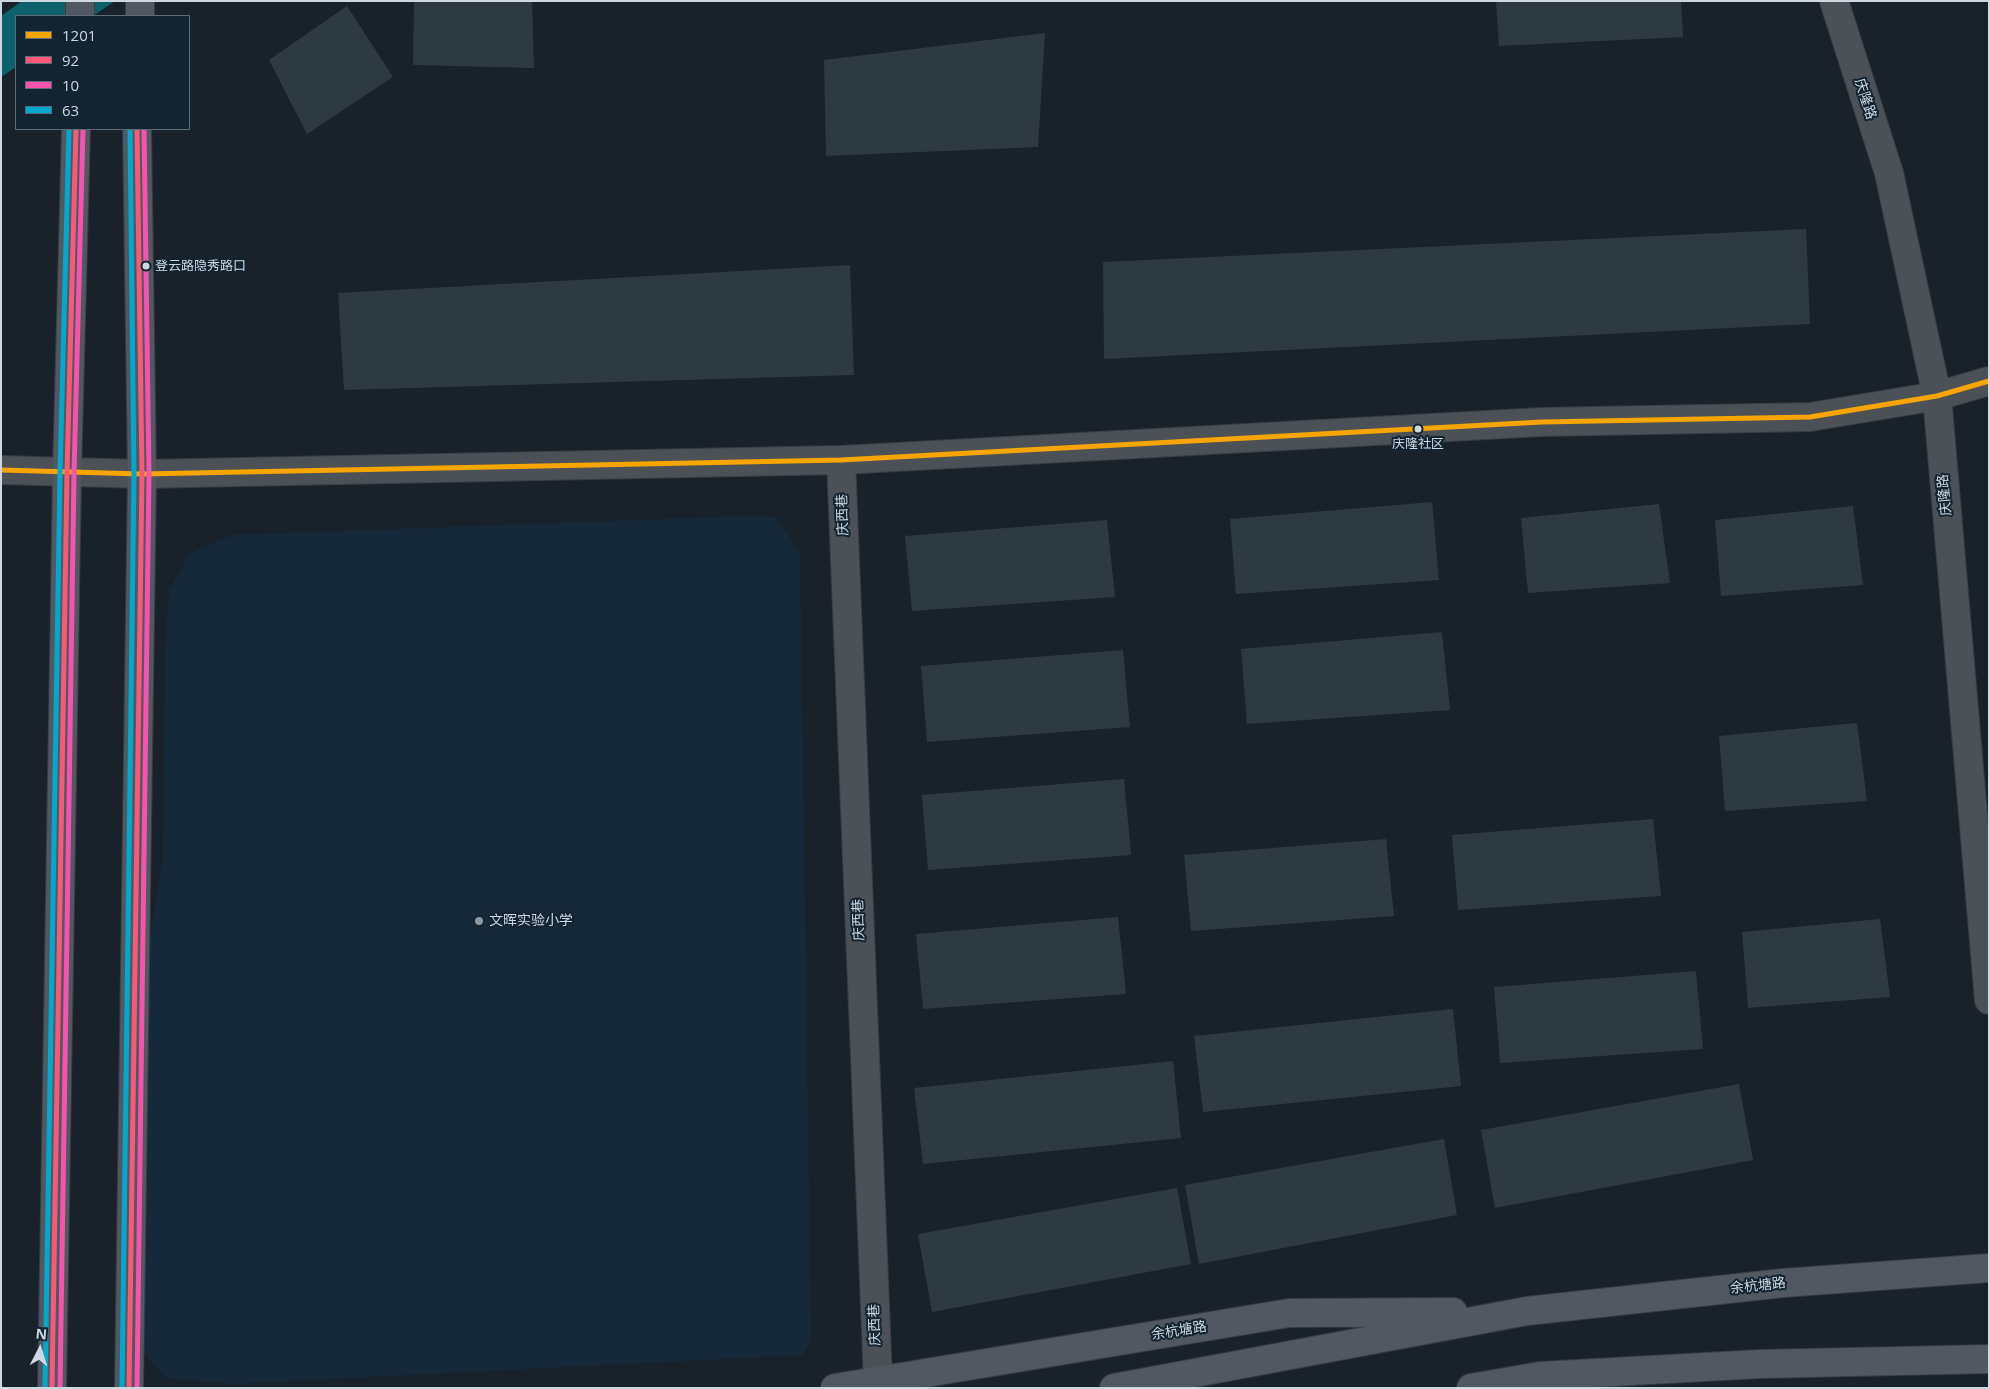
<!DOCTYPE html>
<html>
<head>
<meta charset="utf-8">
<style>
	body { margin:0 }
	#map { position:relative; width:1990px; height:1389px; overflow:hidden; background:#19222a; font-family:"Open Sans",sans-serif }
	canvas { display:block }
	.frame { position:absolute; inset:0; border:2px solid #ced8e2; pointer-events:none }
	.legend { position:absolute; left:15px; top:15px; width:175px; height:115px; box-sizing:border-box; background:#122331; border:1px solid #5d6b78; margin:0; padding:6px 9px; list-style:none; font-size:15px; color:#ced8e2 }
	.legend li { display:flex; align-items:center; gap:10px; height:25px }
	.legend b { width:25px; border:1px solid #5d6b78 }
	.north { position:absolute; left:15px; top:1324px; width:50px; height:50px; -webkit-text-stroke:4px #122331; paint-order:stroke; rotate:5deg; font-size:14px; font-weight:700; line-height:20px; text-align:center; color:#ced8e2 }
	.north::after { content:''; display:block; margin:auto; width:18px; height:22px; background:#ced8e2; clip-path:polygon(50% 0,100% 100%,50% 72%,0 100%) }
</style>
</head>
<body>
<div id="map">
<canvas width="1990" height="1389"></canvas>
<div class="frame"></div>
<ul class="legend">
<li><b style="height:6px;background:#f7a600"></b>1201</li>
<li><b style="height:6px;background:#f75a77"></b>92</li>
<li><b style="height:6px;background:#f653ac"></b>10</li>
<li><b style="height:6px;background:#00a9ce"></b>63</li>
</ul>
<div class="north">N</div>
</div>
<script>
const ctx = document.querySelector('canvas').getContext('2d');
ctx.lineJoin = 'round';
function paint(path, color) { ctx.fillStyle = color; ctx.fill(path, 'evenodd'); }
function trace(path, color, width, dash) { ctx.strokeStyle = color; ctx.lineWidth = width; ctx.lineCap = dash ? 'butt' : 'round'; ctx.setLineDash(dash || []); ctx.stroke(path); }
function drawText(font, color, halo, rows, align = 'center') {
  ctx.font = font + ' "Open Sans","Noto Sans SC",sans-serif'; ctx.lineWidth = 4; ctx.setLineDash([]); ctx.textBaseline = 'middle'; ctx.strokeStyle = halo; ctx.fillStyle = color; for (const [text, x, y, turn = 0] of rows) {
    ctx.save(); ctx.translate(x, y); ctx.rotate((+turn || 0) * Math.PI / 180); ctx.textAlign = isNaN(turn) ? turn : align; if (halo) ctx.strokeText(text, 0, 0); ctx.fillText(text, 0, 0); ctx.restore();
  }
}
paint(new Path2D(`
	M 745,516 L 776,517 L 800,552 L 811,1340 L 802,1355 L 232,1384 L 166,1378 L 140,1349 L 143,982 L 163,860 L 165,655 L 169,591 L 190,553 L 232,535 Z`), '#16293b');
paint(new Path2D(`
	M 22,1 L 115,1 L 93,16 L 16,16 L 16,67 L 1,77 L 1,16 Z`), '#0d616c');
paint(new Path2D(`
	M 414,1 L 532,1 L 534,68 L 413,65 Z
	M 1496,1 L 1681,1 L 1683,37 L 1499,46 Z
	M 347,6 L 393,77 L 307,134 L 269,60 Z
	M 1045,33 L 1038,147 L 826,156 L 824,60 Z
	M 1806,229 L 1810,324 L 1104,359 L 1103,262 Z
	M 850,265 L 854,375 L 344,390 L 338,293 Z
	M 1432,502 L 1439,580 L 1236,594 L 1230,519 Z
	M 1659,504 L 1670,583 L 1528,593 L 1521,518 Z
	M 1853,506 L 1863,585 L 1721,596 L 1715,520 Z
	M 1107,520 L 1115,597 L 912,611 L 905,536 Z
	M 1442,632 L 1450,710 L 1247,724 L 1241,649 Z
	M 1123,650 L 1130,727 L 927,742 L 921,666 Z
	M 1857,723 L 1867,801 L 1725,811 L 1719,736 Z
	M 1124,779 L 1131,855 L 928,870 L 922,795 Z
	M 1653,819 L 1661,896 L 1458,910 L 1452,835 Z
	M 1386,839 L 1394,916 L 1191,931 L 1184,855 Z
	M 1118,917 L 1126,994 L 923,1009 L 916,934 Z
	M 1880,919 L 1890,997 L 1748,1008 L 1742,932 Z
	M 1696,971 L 1703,1049 L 1500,1063 L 1494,987 Z
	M 1453,1009 L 1461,1086 L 1203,1112 L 1194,1036 Z
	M 1173,1061 L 1181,1138 L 923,1164 L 914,1088 Z
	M 1739,1084 L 1753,1160 L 1495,1208 L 1481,1130 Z
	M 1444,1139 L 1457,1215 L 1199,1264 L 1185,1185 Z
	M 1177,1188 L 1191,1264 L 932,1312 L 918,1234 Z`), '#2d3a42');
const minor = new Path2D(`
	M 1834,1 L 1889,173 L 1937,396 L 1989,1000
	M 841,460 L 878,1380
	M 1,470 L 142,474 L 841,460 L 1542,422 L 1810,417 L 1937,396 L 1989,381`);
const major = new Path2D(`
	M 80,16 L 80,1
	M 140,16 L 140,1
	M 52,1388 L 67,473 L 76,129
	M 129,1388 L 142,474 L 137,129
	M 835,1388 L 1289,1313 L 1453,1312
	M 1114,1388 L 1527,1311 L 1783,1283 L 1989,1268
	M 1471,1388 L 1540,1376 L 1760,1364 L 1989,1359`);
trace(minor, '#363d44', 30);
trace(major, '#363d44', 30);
trace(minor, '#4b5157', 28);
trace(major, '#515861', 28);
trace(new Path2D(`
	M 1,470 L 142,474 L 841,460 L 1542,422 L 1810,417 L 1937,396 L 1989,381`), '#f7a600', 5);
trace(new Path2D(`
	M 52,1388 L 67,473 L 76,129
	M 129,1388 L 142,474 L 137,129`), '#f75a77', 5);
trace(new Path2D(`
	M 60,1388 L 74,473 L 83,129
	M 137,1388 L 149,474 L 144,129`), '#f653ac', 5);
trace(new Path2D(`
	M 45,1388 L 60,473 L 69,129
	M 122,1388 L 134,474 L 130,129`), '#00a9ce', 5);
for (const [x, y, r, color] of [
	[146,266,4.5,"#ced8e2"],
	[1418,429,4.5,"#ced8e2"],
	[479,921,5,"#8f98a2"]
]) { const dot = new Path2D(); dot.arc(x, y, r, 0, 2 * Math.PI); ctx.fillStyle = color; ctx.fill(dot); trace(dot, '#122331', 2); }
drawText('13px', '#ced8e2', '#122331', [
	["登云路隐秀路口",155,266],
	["庆隆社区",1418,444,"center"]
], 'left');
drawText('14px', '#ced8e2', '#122331', [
	["庆隆路",1865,99,72],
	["庆隆路",1945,495,-95],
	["庆西巷",843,515,-92],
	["庆西巷",859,920,-92],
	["余杭塘路",1758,1286,-6],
	["庆西巷",875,1325,-92],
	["余杭塘路",1179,1331,-9]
]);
drawText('14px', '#ced8e2', '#122331', [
	["文晖实验小学",489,921]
], 'left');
</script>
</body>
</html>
